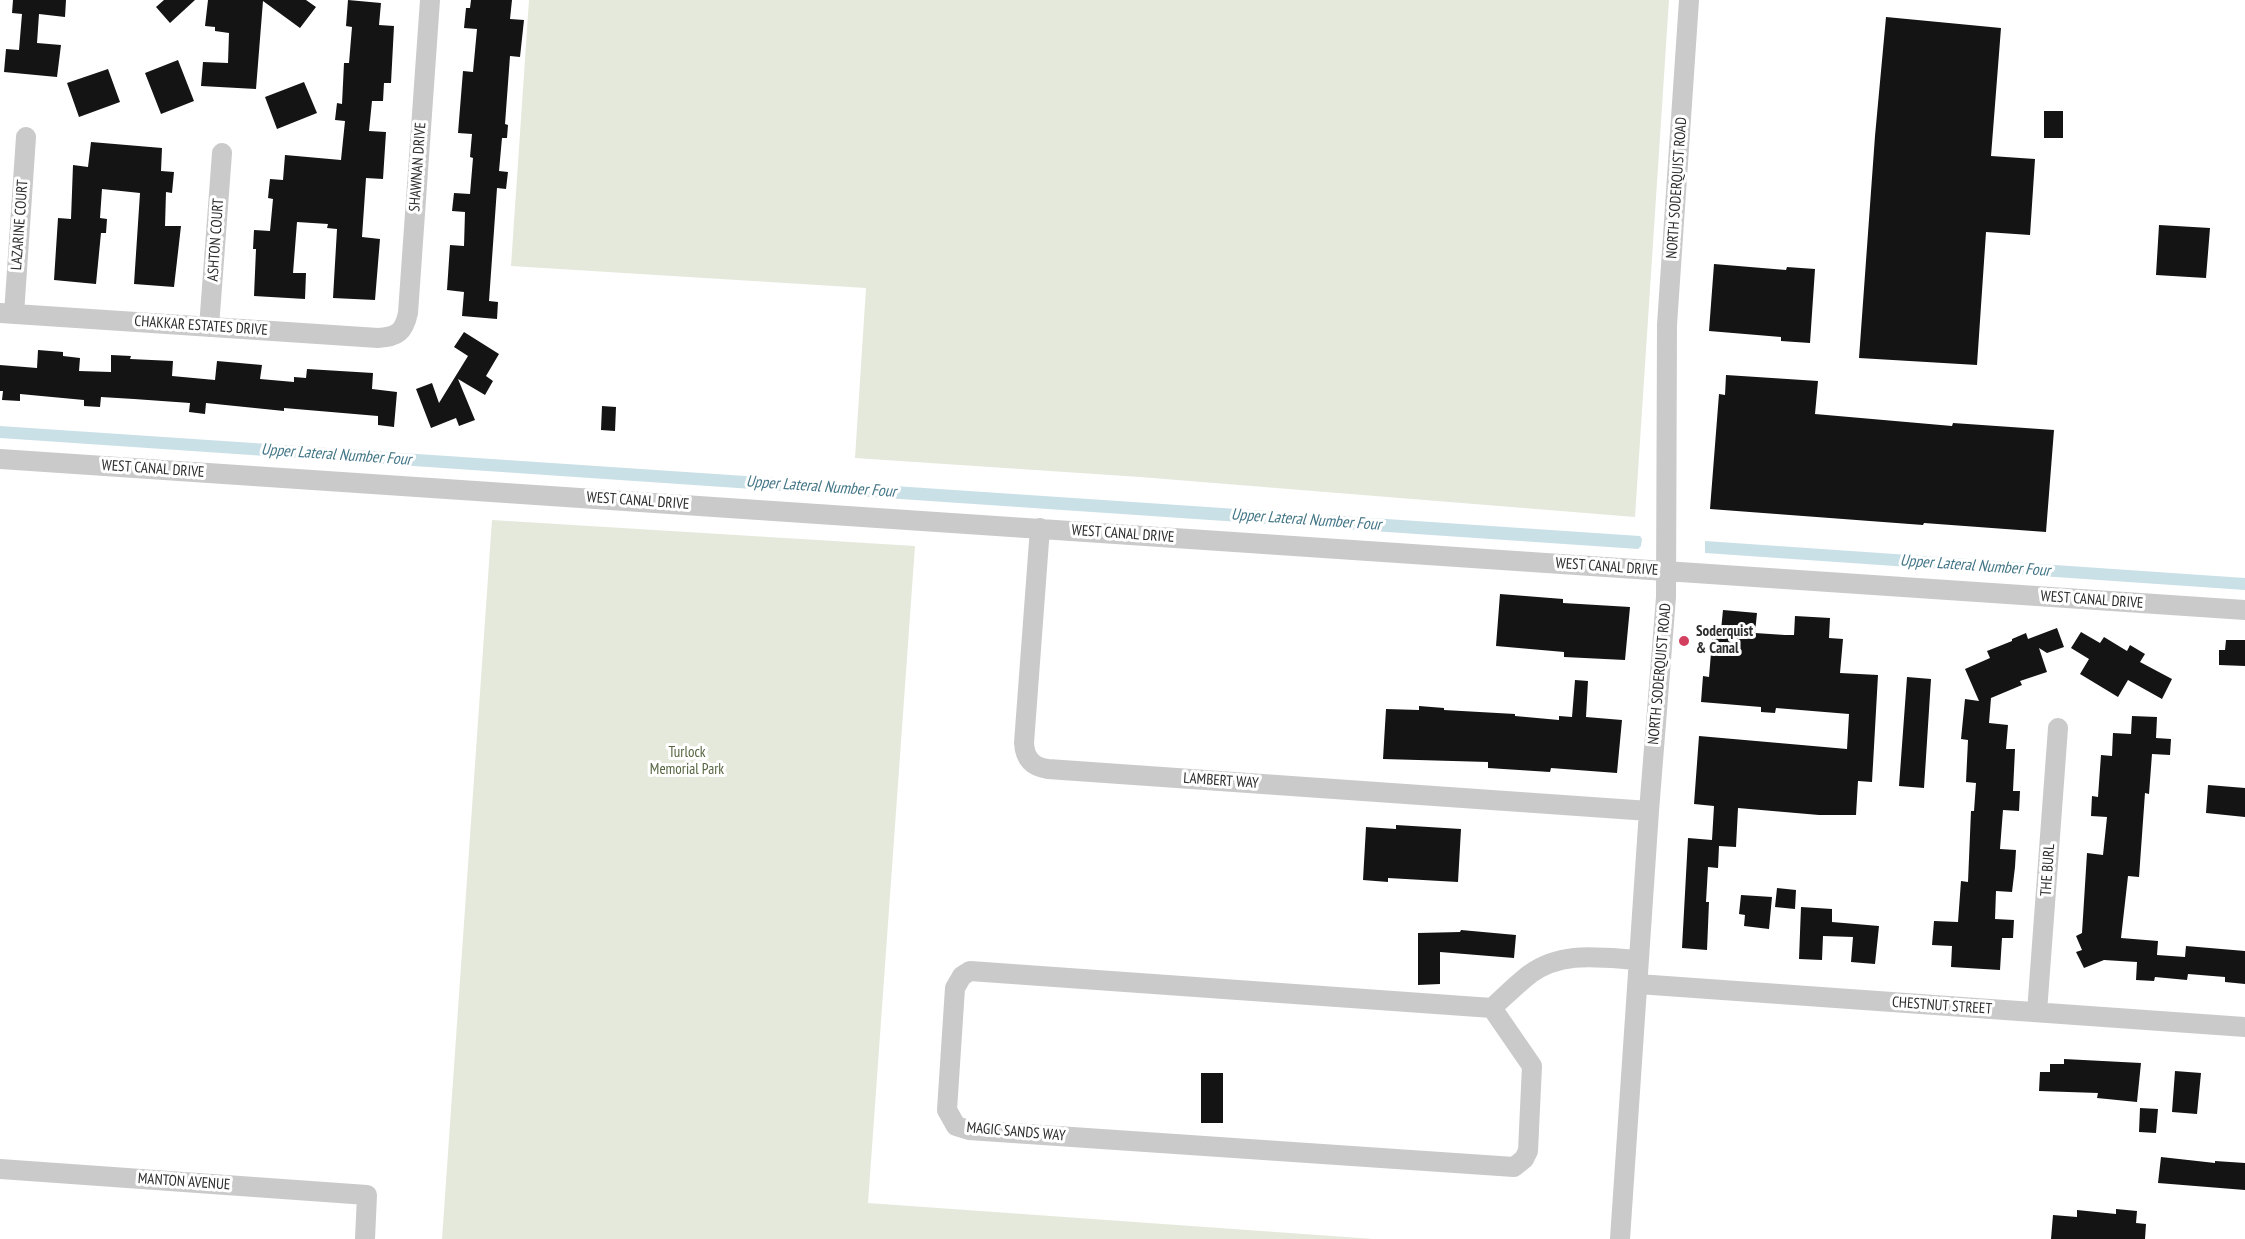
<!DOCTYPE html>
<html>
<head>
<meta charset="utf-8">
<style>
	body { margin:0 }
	canvas { display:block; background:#fff }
</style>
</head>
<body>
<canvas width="2245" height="1239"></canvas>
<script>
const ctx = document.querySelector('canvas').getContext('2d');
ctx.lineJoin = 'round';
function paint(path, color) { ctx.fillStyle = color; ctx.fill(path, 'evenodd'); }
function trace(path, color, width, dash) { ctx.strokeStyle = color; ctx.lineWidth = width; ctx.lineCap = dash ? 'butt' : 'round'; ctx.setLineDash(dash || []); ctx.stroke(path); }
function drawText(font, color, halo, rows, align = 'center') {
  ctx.font = font + ' "PT Sans Narrow",sans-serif'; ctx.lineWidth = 6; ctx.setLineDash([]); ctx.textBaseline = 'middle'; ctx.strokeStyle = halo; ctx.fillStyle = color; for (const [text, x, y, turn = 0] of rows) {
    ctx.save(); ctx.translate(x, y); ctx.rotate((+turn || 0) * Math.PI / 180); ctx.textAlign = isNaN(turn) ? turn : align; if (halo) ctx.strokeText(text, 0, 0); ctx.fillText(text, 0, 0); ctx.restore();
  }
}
paint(new Path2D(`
	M 529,0 L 1669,0 L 1635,517 L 1140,477 L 855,458 L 866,288 L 511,266 Z
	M 492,520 L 915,546 L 868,1203 L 1374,1239 L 442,1239 Z`), '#e5e9dc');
paint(new Path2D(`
	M 0,426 L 1640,536 L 1642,539 L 1641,546 L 1638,549 L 0,438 Z
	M 1705,541 L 2245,578 L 2245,590 L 1705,553 Z`), '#cae0e7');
paint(new Path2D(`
	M 13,0 L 66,0 L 65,17 L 39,14 L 37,43 L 61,45 L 57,77 L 4,72 L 6,49 L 19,50 L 22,14 L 12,13 Z
	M 164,0 L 195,0 L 170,23 L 156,7 Z
	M 208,0 L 306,0 L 316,7 L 300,28 L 263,1 L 256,89 L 201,86 L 203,62 L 228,63 L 229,33 L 215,31 L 215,27 L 205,26 Z
	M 348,0 L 381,3 L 379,25 L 394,26 L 391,83 L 384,83 L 383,101 L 372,101 L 369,131 L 386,132 L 383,179 L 366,178 L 362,237 L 380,239 L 375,300 L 333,298 L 337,229 L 327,228 L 328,224 L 297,222 L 293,273 L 306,273 L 305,299 L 254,296 L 256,249 L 253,249 L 254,230 L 270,231 L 273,199 L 268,198 L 270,179 L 283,180 L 285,155 L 341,160 L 345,121 L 335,120 L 337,103 L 342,104 L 344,63 L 349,63 L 352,27 L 346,26 Z
	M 471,0 L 512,0 L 510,19 L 524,20 L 520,57 L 510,56 L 505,124 L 508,125 L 507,138 L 502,138 L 499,171 L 508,172 L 506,189 L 497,188 L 489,301 L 498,302 L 497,319 L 462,316 L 464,292 L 447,290 L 450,245 L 464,246 L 465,212 L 452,211 L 454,193 L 470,194 L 473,158 L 470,157 L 472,134 L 458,133 L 463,71 L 473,72 L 477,29 L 464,28 L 466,8 L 470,8 Z
	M 1886,17 L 2001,28 L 1991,156 L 2035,159 L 2030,235 L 1986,232 L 1977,365 L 1859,358 L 1875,136 Z
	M 178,60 L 194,101 L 161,114 L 145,73 Z
	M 108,69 L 120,102 L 79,117 L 67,83 Z
	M 304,82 L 317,113 L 277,129 L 265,97 Z
	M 2044,111 L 2063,111 L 2063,138 L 2044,138 Z
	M 91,142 L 162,148 L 161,171 L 174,172 L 172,193 L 166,192 L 165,226 L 181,226 L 174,287 L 134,284 L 140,193 L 102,189 L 100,218 L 107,219 L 106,233 L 101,233 L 96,284 L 54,280 L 58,218 L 71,219 L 73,165 L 88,167 Z
	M 2159,225 L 2210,228 L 2206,278 L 2156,275 Z
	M 1714,264 L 1786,270 L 1787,267 L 1815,269 L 1810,343 L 1781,341 L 1781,337 L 1709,331 Z
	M 464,332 L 499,354 L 486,376 L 493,381 L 485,395 L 458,379 L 475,420 L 459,426 L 456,418 L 431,428 L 416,389 L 432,383 L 439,403 L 468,356 L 454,347 Z
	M 38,350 L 63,352 L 63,356 L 80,358 L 79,371 L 111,372 L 111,355 L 131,356 L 130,359 L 173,361 L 172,376 L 215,380 L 217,361 L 262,365 L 260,379 L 294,382 L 294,377 L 306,378 L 307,369 L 373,373 L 372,389 L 397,392 L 394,427 L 378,425 L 378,416 L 284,408 L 284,411 L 206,403 L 205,414 L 189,412 L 190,403 L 134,399 L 101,397 L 100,407 L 84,406 L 84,400 L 20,394 L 20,401 L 2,400 L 3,391 L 0,391 L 0,365 L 37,368 Z
	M 1726,375 L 1818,381 L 1815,414 L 1952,426 L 1953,423 L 2054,430 L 2046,532 L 1924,523 L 1923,525 L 1710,509 L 1719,394 L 1725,395 Z
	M 602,406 L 616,407 L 615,431 L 601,430 Z
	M 1500,594 L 1563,599 L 1563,603 L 1630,607 L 1625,660 L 1564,657 L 1564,652 L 1496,646 Z
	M 1723,610 L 1757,613 L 1755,633 L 1785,635 L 1794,635 L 1795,616 L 1830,618 L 1829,638 L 1843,639 L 1840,673 L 1878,675 L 1872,782 L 1858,781 L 1856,815 L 1819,815 L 1738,808 L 1736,847 L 1719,846 L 1718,868 L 1708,867 L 1706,902 L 1709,902 L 1707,950 L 1682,948 L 1688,838 L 1712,840 L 1714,806 L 1694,804 L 1699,736 L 1847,749 L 1849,714 L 1776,708 L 1775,713 L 1761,712 L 1761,707 L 1701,702 L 1703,676 L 1709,677 L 1713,629 L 1721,630 Z
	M 2057,628 L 2064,647 L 2047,653 L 2039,648 L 2047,672 L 2020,681 L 2022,685 L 1991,698 L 1989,723 L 2008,725 L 2006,749 L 2015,749 L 2013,791 L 2020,791 L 2019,811 L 2003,810 L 2000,849 L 2016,850 L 2015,867 L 2012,892 L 1996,891 L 1995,919 L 2014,920 L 2013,938 L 2002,938 L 2000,970 L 1951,967 L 1952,946 L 1932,945 L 1934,921 L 1958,922 L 1961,881 L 1968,882 L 1971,811 L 1974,811 L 1976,783 L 1966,782 L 1968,740 L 1961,739 L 1965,699 L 1979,701 L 1965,669 L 1990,658 L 1987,651 L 2012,641 L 2012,639 L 2026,633 L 2028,639 Z
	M 2081,632 L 2100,643 L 2104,637 L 2127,651 L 2130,645 L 2145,654 L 2140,662 L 2172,679 L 2162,699 L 2128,680 L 2118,697 L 2080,674 L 2089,659 L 2071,648 Z
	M 2226,640 L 2245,640 L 2245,666 L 2219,665 L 2219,650 L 2225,650 Z
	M 1907,677 L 1931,679 L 1924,788 L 1899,786 Z
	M 1575,680 L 1588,681 L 1586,717 L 1622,720 L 1617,773 L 1551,768 L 1550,772 L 1488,768 L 1488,762 L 1383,759 L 1386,709 L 1419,710 L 1419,706 L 1444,708 L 1444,710 L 1515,714 L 1515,716 L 1559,720 L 1559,716 L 1572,717 Z
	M 2132,716 L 2157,717 L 2156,738 L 2171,739 L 2170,755 L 2152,754 L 2149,794 L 2145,793 L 2139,877 L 2128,876 L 2121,938 L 2158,941 L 2157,955 L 2185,957 L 2186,946 L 2245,951 L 2245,984 L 2225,982 L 2225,977 L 2188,974 L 2187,980 L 2155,977 L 2154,981 L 2136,980 L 2137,962 L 2104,960 L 2084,968 L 2076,952 L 2082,950 L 2076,936 L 2082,933 L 2087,853 L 2103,855 L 2107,817 L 2091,816 L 2092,796 L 2098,797 L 2101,755 L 2112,756 L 2113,733 L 2131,734 Z
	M 2208,785 L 2245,788 L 2245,817 L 2206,813 Z
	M 1396,825 L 1461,829 L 1458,882 L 1388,878 L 1388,882 L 1363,880 L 1366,827 L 1396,829 Z
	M 1777,888 L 1796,890 L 1795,909 L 1775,907 Z
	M 1741,895 L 1772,897 L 1769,929 L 1744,926 L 1745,915 L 1739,914 Z
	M 1801,907 L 1832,909 L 1832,922 L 1879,926 L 1875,964 L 1851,962 L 1853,937 L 1823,936 L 1822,960 L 1799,959 Z
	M 1461,930 L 1516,935 L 1514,958 L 1440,952 L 1440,984 L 1418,985 L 1418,933 L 1460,932 Z
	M 2064,1059 L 2141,1063 L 2137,1102 L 2097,1098 L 2098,1093 L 2039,1091 L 2040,1072 L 2050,1072 L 2050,1064 L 2064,1064 Z
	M 2175,1071 L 2201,1073 L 2197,1114 L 2172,1112 Z
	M 1201,1073 L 1223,1073 L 1223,1123 L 1201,1123 Z
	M 2140,1108 L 2158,1109 L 2156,1133 L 2139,1132 Z
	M 2161,1157 L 2215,1163 L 2215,1161 L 2245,1163 L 2245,1190 L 2158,1183 Z
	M 2116,1209 L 2137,1211 L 2136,1223 L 2146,1224 L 2145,1239 L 2051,1239 L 2053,1215 L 2077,1217 L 2077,1210 L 2116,1214 Z`), '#141414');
trace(new Path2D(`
	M 0,313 L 378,338 C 397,337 404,332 408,313 L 430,0
	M 14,314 L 26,137
	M 209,327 L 222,153
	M 0,459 L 2245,610
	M 1040,528 L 1024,743 C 1025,759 1033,767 1048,769 L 1649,811
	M 1638,984 L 2245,1027
	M 1492,1008 L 1532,1066 L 1528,1151 L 1524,1159 L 1514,1167 L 969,1130 L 956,1126 L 947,1110 L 955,988 L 962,976 L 970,971 L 1492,1008 C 1504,997 1517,984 1530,974 C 1563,950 1602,958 1639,960
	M 2037,1012 L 2058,728
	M 0,1169 L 367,1195 L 365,1239
	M 1620,1239 L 1649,811 L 1666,597 L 1667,325 L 1689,0`), '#cacaca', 20);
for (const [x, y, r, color] of [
	[1684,641,6,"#d3405f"]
]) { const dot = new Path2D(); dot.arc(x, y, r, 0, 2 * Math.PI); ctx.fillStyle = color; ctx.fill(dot); trace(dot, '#fff', 2); }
drawText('15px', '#2d2d2d', '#fff', [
	["SHAWNAN DRIVE",418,167,-86],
	["NORTH SODERQUIST ROAD",1677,188,-86],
	["LAZARINE COURT",20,225,-86],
	["ASHTON COURT",216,240,-86],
	["CHAKKAR ESTATES DRIVE",201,326,4],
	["WEST CANAL DRIVE",153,469,4],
	["WEST CANAL DRIVE",638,501,4],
	["WEST CANAL DRIVE",1123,534,4],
	["WEST CANAL DRIVE",1607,567,4],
	["WEST CANAL DRIVE",2092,600,4],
	["NORTH SODERQUIST ROAD",1660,674,-85],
	["LAMBERT WAY",1221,781,4],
	["THE BURL",2048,870,-86],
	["CHESTNUT STREET",1942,1006,4],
	["MAGIC SANDS WAY",1016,1132,5],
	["MANTON AVENUE",184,1182,4]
]);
drawText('bold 15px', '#2d2d2d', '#fff', [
	["Soderquist",1696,632],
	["& Canal",1696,649]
], 'left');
drawText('15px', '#55643f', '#fff', [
	["Turlock",687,753],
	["Memorial Park",687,770]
]);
drawText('italic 16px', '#437687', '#fff', [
	["Upper Lateral Number Four",336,455,4],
	["Upper Lateral Number Four",821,487,4],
	["Upper Lateral Number Four",1306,520,4],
	["Upper Lateral Number Four",1975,566,4]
]);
</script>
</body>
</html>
